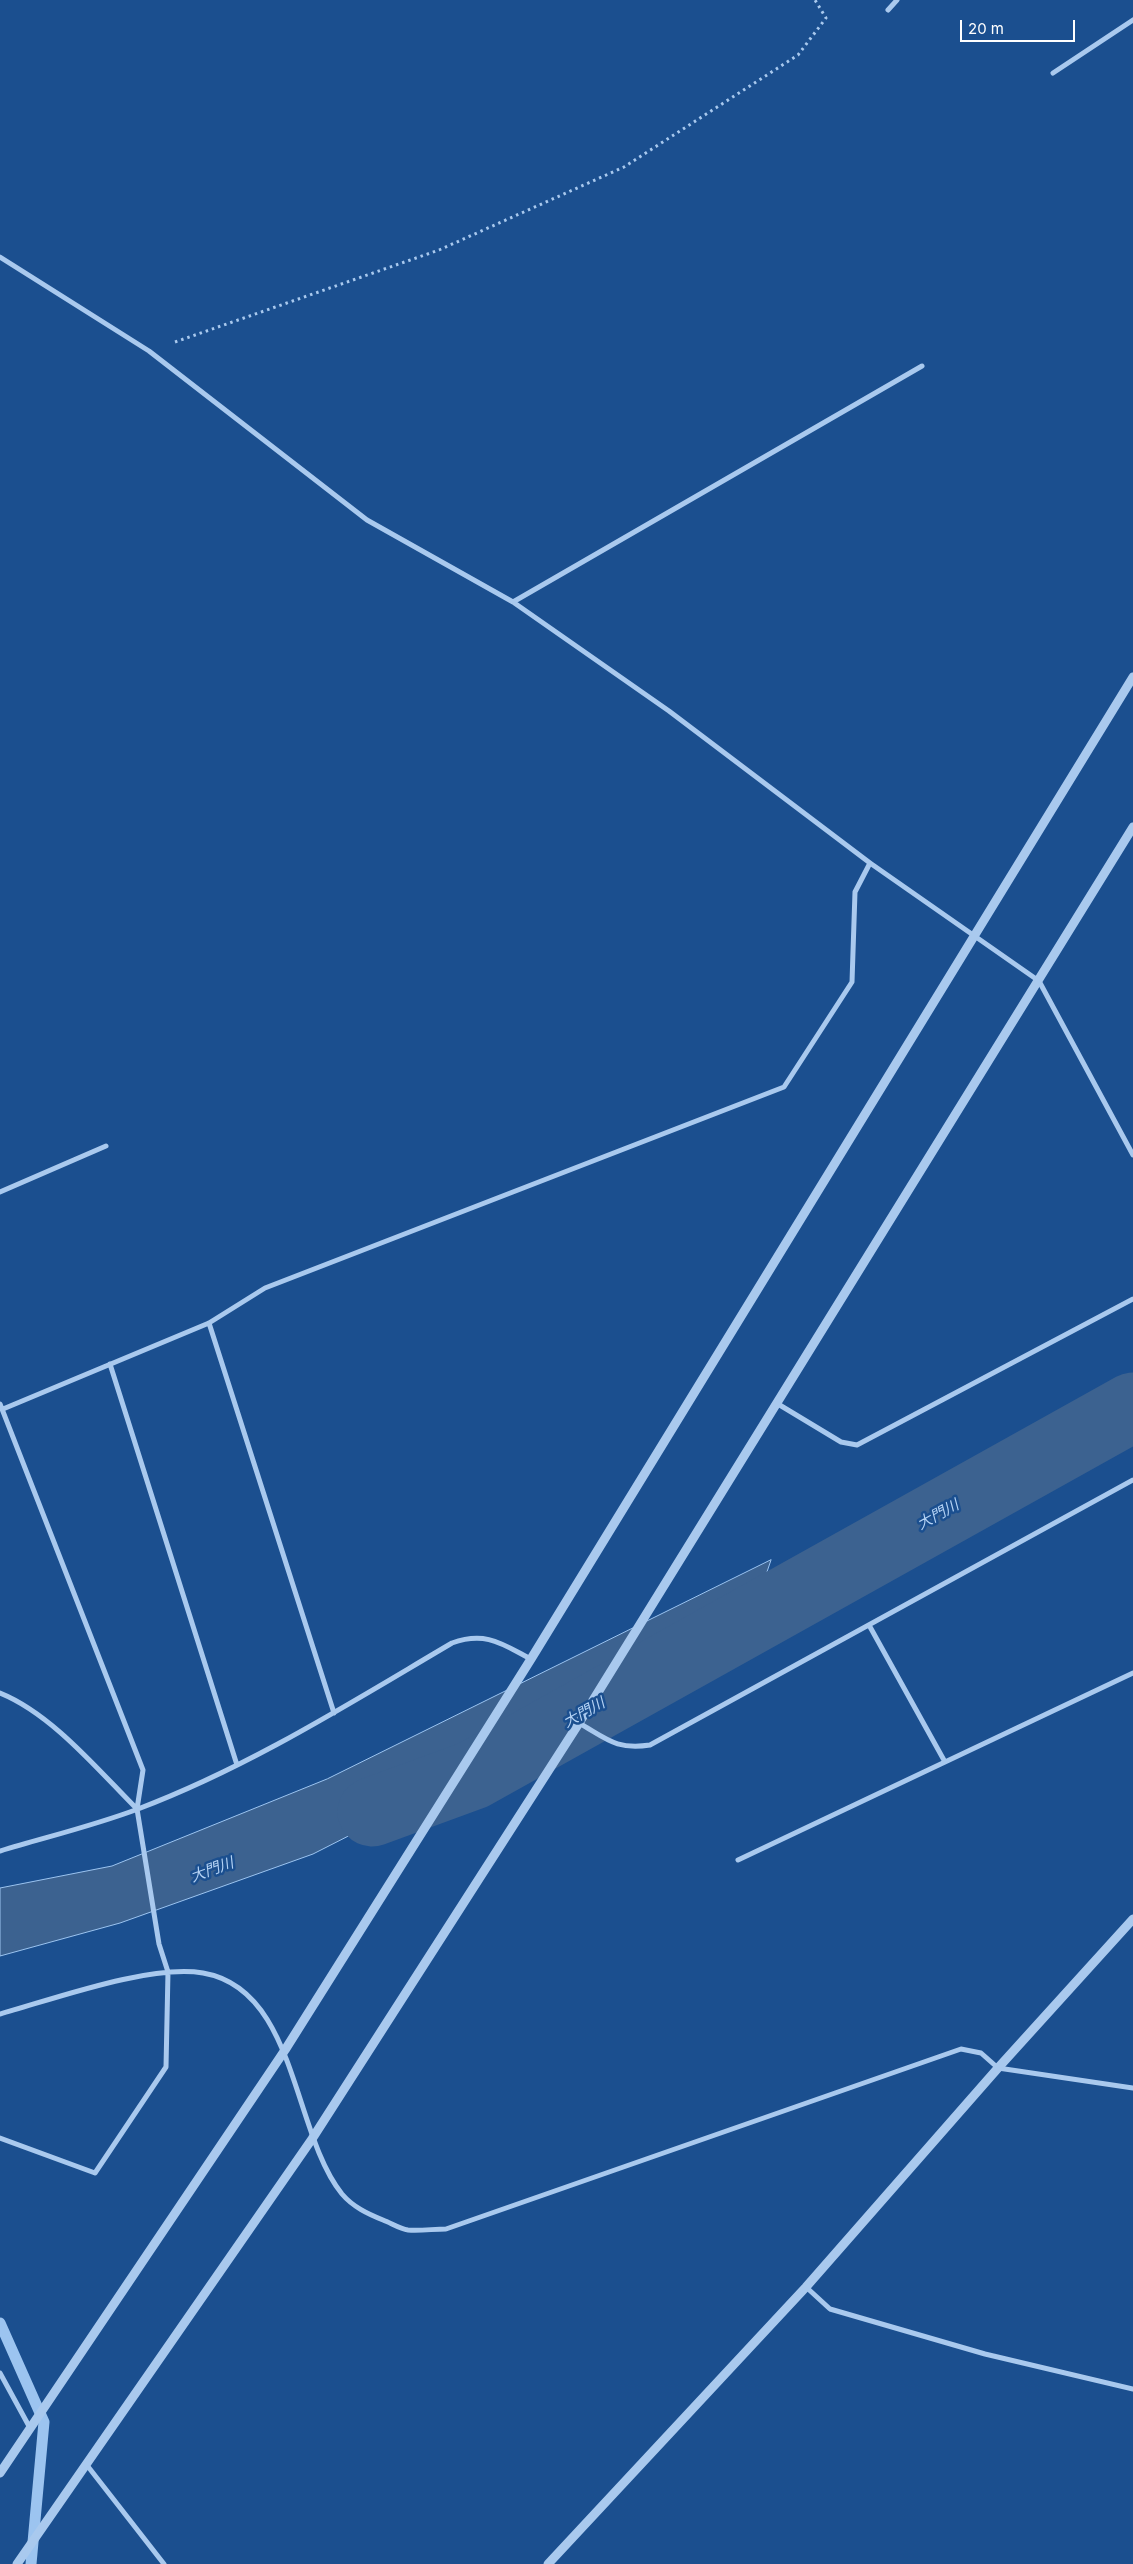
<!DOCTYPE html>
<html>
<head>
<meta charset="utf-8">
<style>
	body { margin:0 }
	#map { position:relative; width:1133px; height:2564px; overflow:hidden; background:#1b4f8f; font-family:Inter,sans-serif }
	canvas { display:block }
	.scale { position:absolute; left:960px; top:20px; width:115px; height:22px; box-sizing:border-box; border:2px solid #fff; border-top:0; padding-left:6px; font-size:15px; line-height:18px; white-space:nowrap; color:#fff; -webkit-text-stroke:4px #1b4f8f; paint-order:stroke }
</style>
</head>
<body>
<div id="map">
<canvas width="1133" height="2564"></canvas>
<div class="scale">20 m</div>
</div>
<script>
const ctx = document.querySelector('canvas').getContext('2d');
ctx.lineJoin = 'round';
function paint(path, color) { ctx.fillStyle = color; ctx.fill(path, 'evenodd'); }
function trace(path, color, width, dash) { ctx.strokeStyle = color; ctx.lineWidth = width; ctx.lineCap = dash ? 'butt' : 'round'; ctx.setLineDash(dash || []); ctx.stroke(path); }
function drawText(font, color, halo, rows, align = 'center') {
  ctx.font = font + ' Inter,"Noto Sans JP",sans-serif'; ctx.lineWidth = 5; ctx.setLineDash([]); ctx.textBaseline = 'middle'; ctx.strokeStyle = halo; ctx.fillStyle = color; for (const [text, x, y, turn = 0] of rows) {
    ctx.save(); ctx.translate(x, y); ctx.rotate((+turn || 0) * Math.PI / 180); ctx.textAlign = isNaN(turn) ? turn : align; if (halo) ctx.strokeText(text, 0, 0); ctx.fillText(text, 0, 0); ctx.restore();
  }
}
const water = new Path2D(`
	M 771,1560 L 746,1634 L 313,1854 L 120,1923 L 0,1956 L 0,1888 L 112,1866 L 327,1779 Z`);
paint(water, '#3c6290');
trace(water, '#9cc4f0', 1);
trace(new Path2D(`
	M 0,2323 L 44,2422 L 31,2564`), '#9cc4f0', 11);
trace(new Path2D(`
	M 372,1812 L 473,1775 L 1133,1407`), '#3c6290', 69);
trace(new Path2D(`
	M 175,342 L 439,250 L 624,167 L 798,55 L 826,18 L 815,0`), '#a9c9ee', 3, [2.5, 4]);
trace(new Path2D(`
	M 888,10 L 897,0
	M 1053,73 L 1133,20
	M 0,257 L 149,351 L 367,520 L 513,602 L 669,711 L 870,863 L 1039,981 L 1133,1155
	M 513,602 L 922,366
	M 0,1192 L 106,1146
	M 209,1323 L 334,1713
	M 110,1364 L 237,1765
	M 0,1404 L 143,1770 L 137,1809 L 159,1944 L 168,1972 L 166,2067 L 95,2173 L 0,2138
	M 778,1404 L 841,1442 L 857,1445 L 1133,1299
	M 3,1409 L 209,1323 L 265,1288 L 784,1087 L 852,982 L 855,892 L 870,863
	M 869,1625 L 945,1762
	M 0,1693 C 52,1714 98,1770 137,1809
	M 579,1723 C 607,1739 616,1750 650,1745 L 1133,1480
	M 0,1851 C 46,1837 93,1826 138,1809 C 249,1767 350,1703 452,1643 C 486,1631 502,1644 531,1659
	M 738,1860 L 1133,1673
	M 0,2014 C 54,1999 150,1964 203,1973 C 297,1989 292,2132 342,2194 C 353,2207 368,2214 383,2220 C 391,2223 400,2229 408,2230 C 420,2231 434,2229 446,2229 L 961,2049 L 981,2053 L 998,2068 L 1133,2088
	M 806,2287 L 830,2309 L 985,2354 L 1133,2389
	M 0,2373 L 30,2428
	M 86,2464 L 164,2564`), '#a9c9ee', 5);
trace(new Path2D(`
	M 0,2473 L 285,2050 L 531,1659 L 1133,677
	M 17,2564 L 312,2139 L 579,1723 L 1133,827
	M 548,2564 L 806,2287 L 998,2068 L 1133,1919`), '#a9c9ee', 9);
drawText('italic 15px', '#b5d3f5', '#1b4f8f', [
	["大門川",938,1515,-29],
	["大門川",584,1713,-29],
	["大門川",212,1870,-20]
]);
</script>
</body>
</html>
